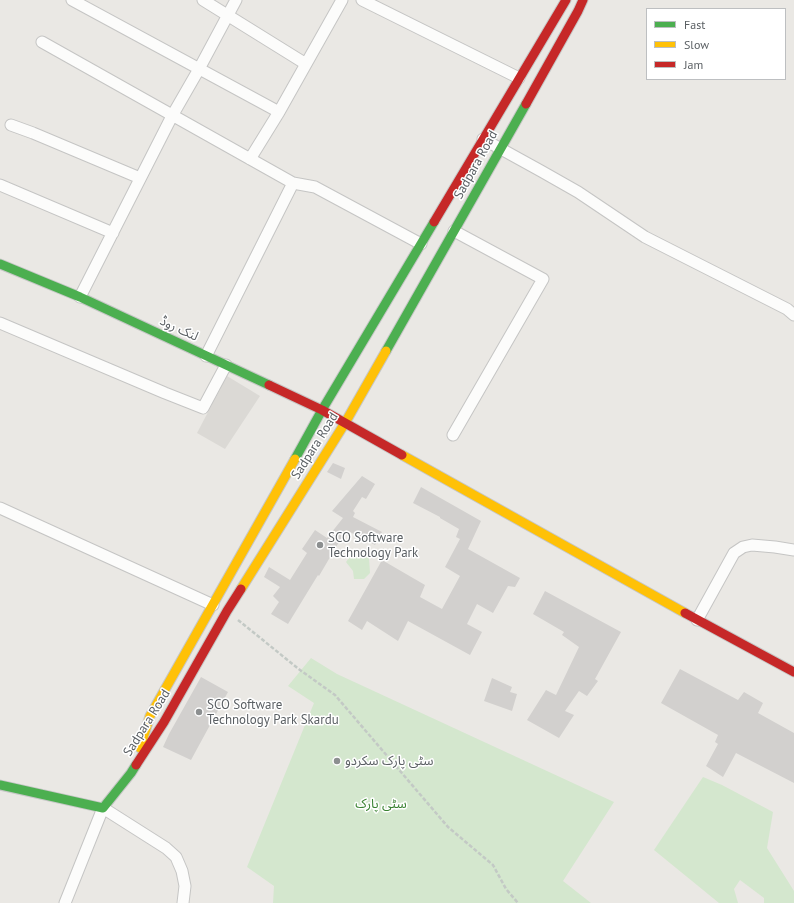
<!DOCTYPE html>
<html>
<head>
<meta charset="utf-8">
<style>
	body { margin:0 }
	#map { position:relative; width:794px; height:903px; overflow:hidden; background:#eae8e4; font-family:"PT Sans",sans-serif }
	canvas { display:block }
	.legend { position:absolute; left:646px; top:8px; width:140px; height:72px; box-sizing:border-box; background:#fff; border:1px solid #bdbfc1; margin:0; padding:5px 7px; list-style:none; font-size:12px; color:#5a5f63 }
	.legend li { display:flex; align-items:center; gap:8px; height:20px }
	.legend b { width:20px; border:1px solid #bdbfc1 }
</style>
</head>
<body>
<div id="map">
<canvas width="794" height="903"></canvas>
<ul class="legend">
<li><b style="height:5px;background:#4caf50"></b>Fast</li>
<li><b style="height:5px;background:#ffc107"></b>Slow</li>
<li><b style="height:5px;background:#c62828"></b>Jam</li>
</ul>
</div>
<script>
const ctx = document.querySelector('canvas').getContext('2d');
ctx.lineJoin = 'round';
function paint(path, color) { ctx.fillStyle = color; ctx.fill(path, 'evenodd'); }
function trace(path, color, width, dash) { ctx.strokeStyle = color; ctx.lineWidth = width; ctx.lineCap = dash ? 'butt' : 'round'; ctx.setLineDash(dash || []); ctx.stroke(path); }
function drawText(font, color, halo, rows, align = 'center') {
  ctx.font = font + ' "PT Sans","Noto Sans Arabic",sans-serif'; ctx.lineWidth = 3; ctx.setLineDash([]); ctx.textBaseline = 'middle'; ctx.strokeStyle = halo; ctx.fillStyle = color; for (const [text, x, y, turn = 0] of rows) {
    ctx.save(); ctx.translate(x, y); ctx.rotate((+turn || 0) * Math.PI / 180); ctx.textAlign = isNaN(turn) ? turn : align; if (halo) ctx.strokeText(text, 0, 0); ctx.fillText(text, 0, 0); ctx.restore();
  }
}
paint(new Path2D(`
	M 227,376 L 260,396 L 225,449 L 197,433 Z`), '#dbd9d5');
paint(new Path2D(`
	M 353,553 L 369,558 L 370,573 L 364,579 L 354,579 L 353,571 L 346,562 Z
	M 311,658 L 337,674 L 614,802 L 563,881 L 591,903 L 273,903 L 274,886 L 247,867 L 314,703 L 288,686 Z
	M 703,777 L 722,785 L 773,812 L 767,848 L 794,891 L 794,903 L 764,903 L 764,898 L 740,880 L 734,889 L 738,903 L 719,903 L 654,850 Z`), '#d4e7ce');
paint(new Path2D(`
	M 333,463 L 345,468 L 341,479 L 327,472 Z
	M 362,476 L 375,484 L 366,499 L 362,497 L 353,511 L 355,513 L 353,517 L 382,532 L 375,545 L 346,530 L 319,576 L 318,575 L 288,624 L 271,614 L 279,602 L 273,596 L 280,587 L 264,577 L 269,567 L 290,580 L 307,553 L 302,549 L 315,530 L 327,538 L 343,518 L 332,511 Z
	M 421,487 L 481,521 L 468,549 L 520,578 L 515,587 L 508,586 L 493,613 L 477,604 L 467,624 L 482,632 L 470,655 L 408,621 L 398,641 L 367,621 L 362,630 L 348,621 L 382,560 L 425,585 L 420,597 L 442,609 L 460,576 L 445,567 L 460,539 L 456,537 L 459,529 L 440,518 L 440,517 L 413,503 Z
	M 545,591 L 621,632 L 595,679 L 598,681 L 587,696 L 579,691 L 565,711 L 574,715 L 559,738 L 527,720 L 546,690 L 556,695 L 579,647 L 562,635 L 564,632 L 533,614 Z
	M 680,669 L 738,700 L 744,692 L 763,703 L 758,713 L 794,733 L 794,783 L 736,753 L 723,777 L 706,766 L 718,744 L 715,742 L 718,735 L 661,703 Z
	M 201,677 L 228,692 L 191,760 L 163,747 L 169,734 Z
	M 492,678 L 512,687 L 510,692 L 517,694 L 512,711 L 484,701 Z`), '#d2d0ce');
const street = new Path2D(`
	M 72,0 L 279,112
	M 203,0 L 306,64
	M 362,0 L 519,78
	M 42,42 L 293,183 L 206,356
	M 11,125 L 33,133 L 140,178
	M 483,139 L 541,171 L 578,192 L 645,237 L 787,309 L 794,315
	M 250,159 L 279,112 L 342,0
	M 293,183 L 315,187 L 421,244
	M 0,185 L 113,233
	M 80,297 L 172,116 L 199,69 L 236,0
	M 0,323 L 165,393 L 203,408 L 226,365
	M 453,435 L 543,279 L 454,231
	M 0,508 L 213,605
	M 697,620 L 734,553 L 743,547 L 752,545 L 775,547 L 794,550
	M 65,903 L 103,808 L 166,848 L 176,857 L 182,871 L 185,886 L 183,903`);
const fast = new Path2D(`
	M 0,264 L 80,297 L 269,385
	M 386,351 L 526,104
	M 295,459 L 322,410 L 434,222
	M 0,785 L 103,808 L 131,773 L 136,765`);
const slow = new Path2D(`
	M 402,455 L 685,613
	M 241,589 L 345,423 L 386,351
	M 140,748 L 150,716 L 295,459`);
const jam = new Path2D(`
	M 526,104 L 578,11 L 583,0
	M 434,222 L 566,0
	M 269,385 L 322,410 L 402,455
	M 685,613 L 794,672
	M 136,765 L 164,722 L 227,611 L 241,589`);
trace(street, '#c5c5c4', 13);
trace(fast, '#c6c7c6', 11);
trace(slow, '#c6c7c6', 11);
trace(jam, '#c6c7c6', 11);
trace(new Path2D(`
	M 238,620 L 300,670 L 335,695 L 448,827 L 493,865 L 506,889 L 518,903`), '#c3c9c5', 2.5, [4, 2]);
trace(street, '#fcfcfb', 11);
trace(fast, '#4caf50', 9);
trace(slow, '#ffc107', 9);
trace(jam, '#c62828', 9);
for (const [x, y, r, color] of [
	[320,545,4,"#8c8f90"],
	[199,712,4,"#8c8f90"],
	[337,761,4,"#8c8f90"]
]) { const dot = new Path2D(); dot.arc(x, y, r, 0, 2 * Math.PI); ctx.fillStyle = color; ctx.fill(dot); trace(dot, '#fff', 1.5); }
drawText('13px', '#5a5f63', '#fff', [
	["Sadpara Road",476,165,-61],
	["لنک روڈ",179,329,25],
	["Sadpara Road",315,446,-58],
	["Sadpara Road",147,723,-58]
]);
drawText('13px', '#5a5f63', '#fff', [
	["SCO Software",328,538],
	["Technology Park",328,553],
	["SCO Software",207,705],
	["Technology Park Skardu",207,720],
	["سٹی پارک سکردو",345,761]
], 'left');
drawText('13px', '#398231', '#fff', [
	["سٹی پارک",381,804]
]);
</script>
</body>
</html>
